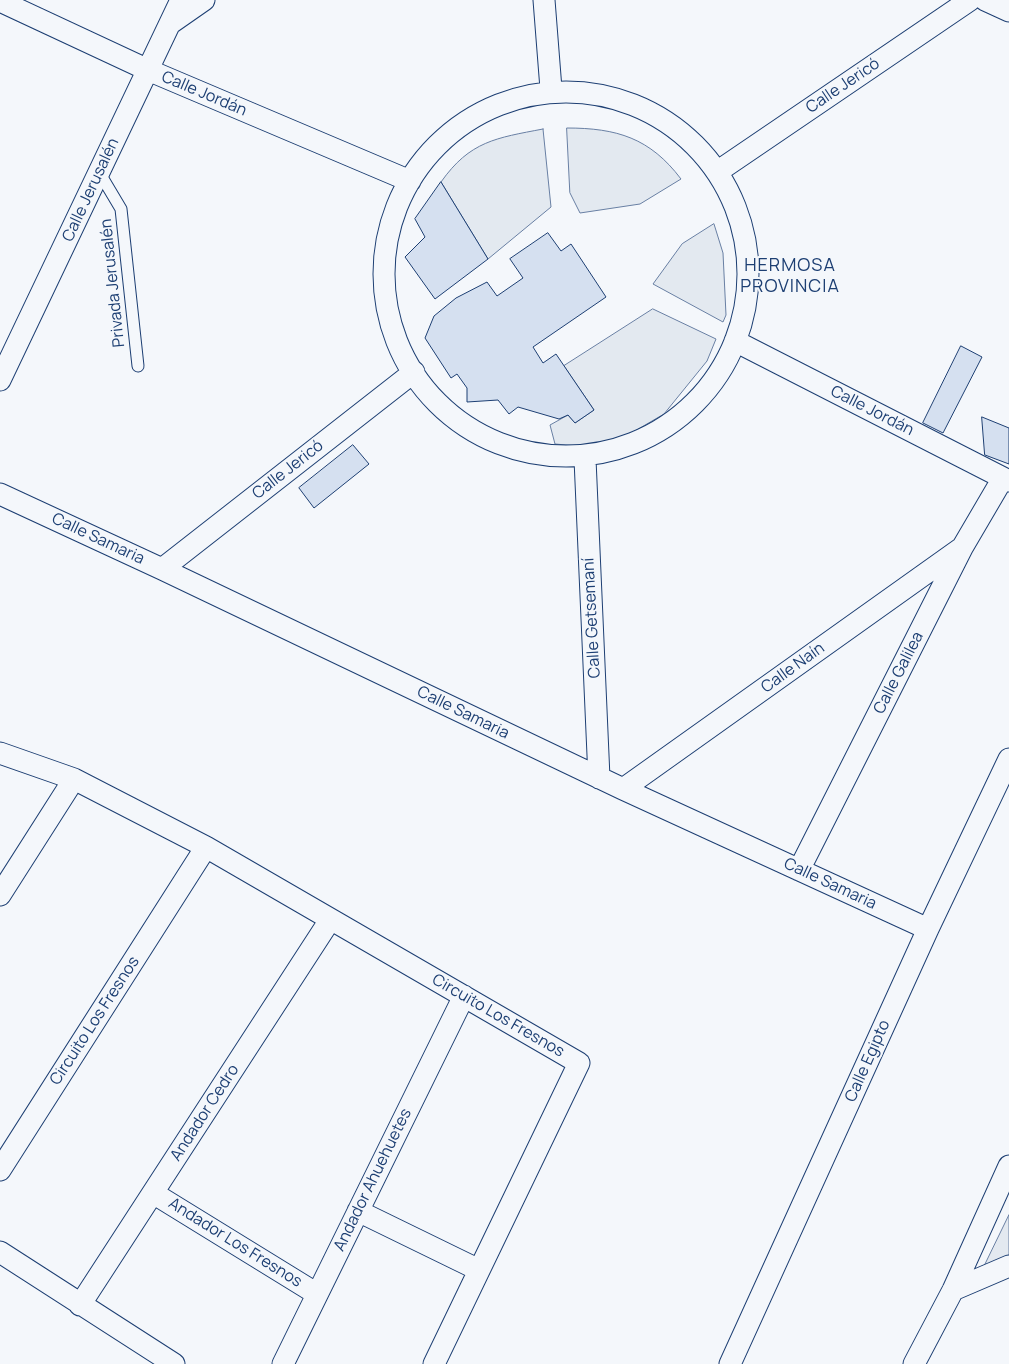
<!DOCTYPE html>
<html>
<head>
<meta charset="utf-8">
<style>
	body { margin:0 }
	canvas { display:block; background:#f4f7fb }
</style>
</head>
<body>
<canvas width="1009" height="1364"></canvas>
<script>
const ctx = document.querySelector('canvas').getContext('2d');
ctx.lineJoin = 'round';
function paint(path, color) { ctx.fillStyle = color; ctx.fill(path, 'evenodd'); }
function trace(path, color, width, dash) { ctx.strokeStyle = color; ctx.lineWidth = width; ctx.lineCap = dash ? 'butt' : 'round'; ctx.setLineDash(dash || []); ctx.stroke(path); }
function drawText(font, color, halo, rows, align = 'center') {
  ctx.font = font + ' Manrope,sans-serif'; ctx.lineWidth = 4; ctx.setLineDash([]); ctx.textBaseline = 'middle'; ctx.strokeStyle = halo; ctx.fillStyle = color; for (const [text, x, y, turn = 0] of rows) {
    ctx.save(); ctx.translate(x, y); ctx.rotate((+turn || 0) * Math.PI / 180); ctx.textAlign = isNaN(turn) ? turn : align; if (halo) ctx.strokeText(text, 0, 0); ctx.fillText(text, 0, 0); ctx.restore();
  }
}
const green = new Path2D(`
	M 567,128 C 617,128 650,138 681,179 L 640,204 L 580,213 L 570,193 Z
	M 543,129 L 551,207 L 488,259 L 441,182 C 470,141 496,138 543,129 Z
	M 714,224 L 723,253 L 726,315 L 723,322 L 653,284 L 682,244 Z
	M 653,309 L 716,339 L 707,361 L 664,414 L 616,442 L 589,447 L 555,444 L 550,425 L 568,415 L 575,423 L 594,410 L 564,366 Z
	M 1009,1215 L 1009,1266 L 979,1277 Z`);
paint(green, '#e3e9f0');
trace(green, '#687fa3', 1);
const building = new Path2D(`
	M 441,182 L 488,259 L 435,299 L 405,257 L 425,237 L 415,219 Z
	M 548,233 L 561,251 L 571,244 L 606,297 L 533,347 L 543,363 L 556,354 L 594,410 L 575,423 L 568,415 L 559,419 L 518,407 L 509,414 L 498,400 L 467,402 L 467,388 L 457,374 L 451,378 L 425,338 L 434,316 L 456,298 L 487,282 L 497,296 L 523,278 L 510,259 Z
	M 961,346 L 982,357 L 943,433 L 923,423 Z
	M 982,417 L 1009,428 L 1009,464 L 985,455 Z
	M 353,445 L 369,464 L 314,508 L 299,488 Z`);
paint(building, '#d5e0f0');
trace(building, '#1d3f73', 1);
const lane = new Path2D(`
	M 99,172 L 121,209 L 138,366`);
const street = new Path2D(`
	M 544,0 L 551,89
	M 985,0 L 1009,11
	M 0,1 L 148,70 L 410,181
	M 171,23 L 204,0
	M384 274a182 182 0 1 1 364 0a182 182 0 1 1-364 0Z
	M 717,172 L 970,0
	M 735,341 L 1009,481
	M 0,380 L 181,0
	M 585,459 L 599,778
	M 0,494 L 162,569 L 623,789 L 928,929
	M 162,569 L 414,372
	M 0,753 L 74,779 L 206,847 L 579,1063 L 434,1364
	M 623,789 L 960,549
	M 799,870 L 962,548 L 1003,478
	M 0,895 L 74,779
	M 0,1170 L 206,847
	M 153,1193 L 317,1294
	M 358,1211 L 479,1270
	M 0,1252 L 174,1364
	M 953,1290 L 1009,1266
	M 80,1305 L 330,920
	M 283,1364 L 464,996
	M 730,1364 L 928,929 L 1009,759
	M 914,1364 L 953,1290 L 1009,1166`);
trace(lane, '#1d3f73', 13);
trace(street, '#1d3f73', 23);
trace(lane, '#f4f7fb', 11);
trace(street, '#f4f7fb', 21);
drawText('16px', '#1d3f73', '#f4f7fb', [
	["Calle Jericó",843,86,-34],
	["Calle Jordán",204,94,23],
	["Calle Jerusalén",91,190,-65],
	["Privada Jerusalén",113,283,-96],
	["Calle Jordán",872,411,27],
	["Calle Jericó",288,470,-38],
	["Calle Samaria",98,539,25],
	["Calle Getsemaní",592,618,-93],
	["Calle Naín",793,668,-36],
	["Calle Galilea",899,673,-63],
	["Calle Samaria",463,713,26],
	["Calle Samaria",830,884,25],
	["Circuito Los Fresnos",498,1016,30],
	["Circuito Los Fresnos",95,1021,-57],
	["Calle Egipto",868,1061,-66],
	["Andador Cedro",205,1113,-57],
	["Andador Ahuehuetes",373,1180,-64],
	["Andador Los Fresnos",235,1243,32]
]);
ctx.letterSpacing = '1px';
drawText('18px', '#1d3f73', '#f4f7fb', [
	["HERMOSA",790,266],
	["PROVINCIA",790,287]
]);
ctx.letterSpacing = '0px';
</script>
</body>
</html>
